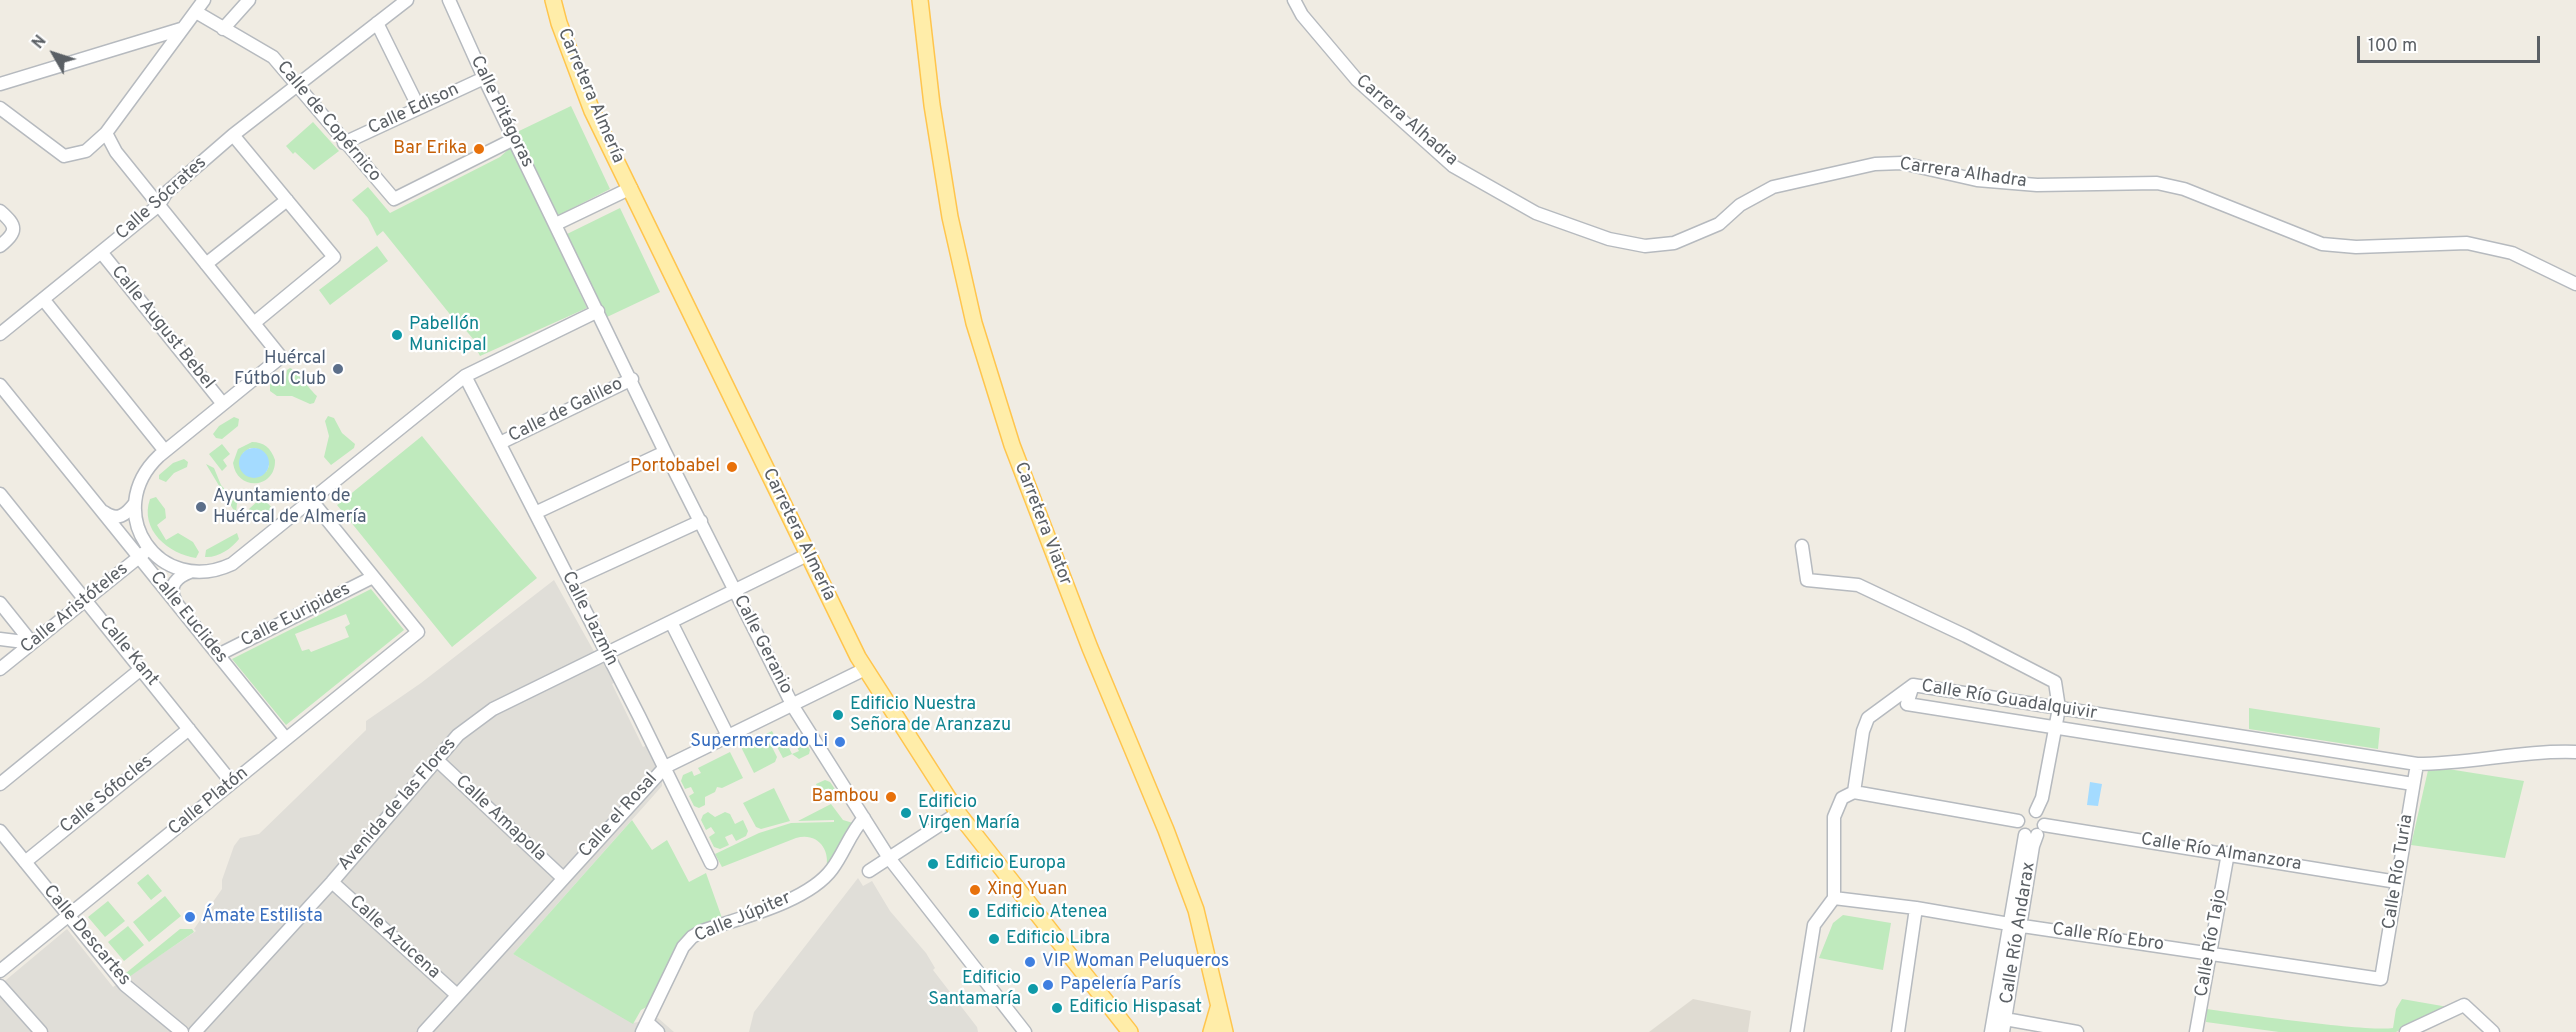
<!DOCTYPE html>
<html>
<head>
<meta charset="utf-8">
<style>
	body { margin:0 }
	#map { position:relative; width:2576px; height:1032px; overflow:hidden; background:#f0ece3; font-family:Overpass,sans-serif }
	canvas { display:block }
	.north { position:absolute; left:24px; top:24px; width:60px; height:60px; -webkit-text-stroke:4px #fff; paint-order:stroke; rotate:309deg; font-size:16px; font-weight:700; line-height:24px; text-align:center; color:#5b6065 }
	.north::after { content:''; display:block; margin:auto; width:21px; height:27px; background:#5b6065; clip-path:polygon(50% 0,100% 100%,50% 72%,0 100%) }
	.scale { position:absolute; left:2357px; top:36px; width:183px; height:27px; box-sizing:border-box; border:3px solid #5b6065; border-top:0; padding-left:8px; font-size:18px; line-height:21px; white-space:nowrap; color:#5b6065; -webkit-text-stroke:4px #fff; paint-order:stroke }
</style>
</head>
<body>
<div id="map">
<canvas width="2576" height="1032"></canvas>
<div class="north">N</div>
<div class="scale">100 m</div>
</div>
<script>
const ctx = document.querySelector('canvas').getContext('2d');
ctx.lineJoin = 'round';
function paint(path, color) { ctx.fillStyle = color; ctx.fill(path, 'evenodd'); }
function trace(path, color, width, dash) { ctx.strokeStyle = color; ctx.lineWidth = width; ctx.lineCap = dash ? 'butt' : 'round'; ctx.setLineDash(dash || []); ctx.stroke(path); }
function drawText(font, color, halo, rows, align = 'center') {
  ctx.font = font + ' Overpass,sans-serif'; ctx.lineWidth = 4.5; ctx.setLineDash([]); ctx.textBaseline = 'middle'; ctx.strokeStyle = halo; ctx.fillStyle = color; for (const [text, x, y, turn = 0] of rows) {
    ctx.save(); ctx.translate(x, y); ctx.rotate((+turn || 0) * Math.PI / 180); ctx.textAlign = isNaN(turn) ? turn : align; if (halo) ctx.strokeText(text, 0, 0); ctx.fillText(text, 0, 0); ctx.restore();
  }
}
paint(new Path2D(`
	M 554,580 L 601,664 L 606,663 L 616,682 L 612,684 L 643,747 L 648,745 L 662,777 L 662,786 L 513,954 L 633,1023 L 658,1018 L 674,1032 L 0,1032 L 0,985 L 67,929 L 113,987 L 196,931 L 194,929 L 222,889 L 222,880 L 234,846 L 240,838 L 259,834 L 366,730 L 366,721 L 421,683 Z
	M 858,878 L 863,886 L 872,881 L 890,911 L 926,953 L 935,968 L 933,970 L 977,1027 L 978,1032 L 749,1032 L 754,1012 Z`), '#e0ded8');
paint(new Path2D(`
	M 1693,999 L 1751,1011 L 1748,1032 L 1649,1032 Z`), '#dfdbd2');
paint(new Path2D(`
	M 571,106 L 610,189 L 559,215 L 556,214 L 517,132 Z
	M 313,122 L 339,151 L 314,170 L 295,152 L 293,154 L 286,146 Z
	M 511,147 L 587,308 L 480,356 L 477,350 L 480,347 L 463,327 L 461,328 L 383,231 L 377,236 L 368,218 L 352,200 L 368,187 L 390,213 L 500,157 Z
	M 620,208 L 660,292 L 607,317 L 567,234 Z
	M 377,246 L 388,261 L 330,305 L 319,290 Z
	M 290,368 C 296,370 310,390 317,396 L 314,403 L 310,404 L 292,396 L 277,396 L 270,391 L 270,383 L 274,381 L 281,383 L 286,378 L 287,370 Z
	M 328,416 L 334,418 L 342,433 L 355,444 L 354,448 L 331,465 L 324,457 L 329,436 L 325,421 Z
	M 234,417 L 239,419 L 238,426 L 222,439 L 216,438 L 213,434 L 219,426 Z
	M 422,436 L 537,578 L 452,647 L 337,505 Z
	M 252,442 C 264,442 271,448 275,460 C 276,489 237,492 233,463 L 238,449 ZM 256,448 L 269,466 L 266,472 L 240,465 L 243,453 L 250,448 Z
	M 222,444 L 230,454 L 223,460 L 227,466 L 222,471 L 209,454 Z
	M 184,459 L 188,462 L 187,467 L 174,473 L 166,482 L 159,479 L 159,475 L 173,463 Z
	M 206,464 L 214,468 L 221,485 L 237,503 L 236,514 Z
	M 156,497 L 165,509 L 166,518 L 157,525 L 166,540 L 178,533 L 193,542 L 199,552 L 196,558 C 169,554 139,530 150,499 Z
	M 262,497 L 274,510 L 262,522 L 249,509 Z
	M 237,533 L 239,539 C 231,549 218,558 205,557 L 206,550 Z
	M 371,589 L 404,630 L 286,725 L 232,659 ZM 346,614 L 350,624 L 345,627 L 349,637 L 311,652 L 309,649 L 302,651 L 295,634 Z
	M 2249,708 L 2380,728 L 2378,749 L 2249,729 Z
	M 772,731 L 775,737 L 769,741 L 777,757 L 775,762 L 754,773 L 741,747 Z
	M 785,740 L 792,754 L 799,751 L 795,744 L 804,740 L 810,750 L 809,754 L 799,759 L 792,754 L 783,758 L 776,745 Z
	M 730,752 L 743,778 L 722,788 L 717,787 L 715,792 L 705,797 L 705,805 L 699,808 L 694,806 L 689,796 L 694,793 L 691,787 L 685,789 L 681,781 L 683,775 L 692,771 L 694,776 L 701,773 L 698,768 Z
	M 2429,766 L 2524,781 L 2505,858 L 2411,845 Z
	M 825,780 L 830,782 L 837,792 L 816,802 L 813,794 L 819,791 L 816,784 Z
	M 774,788 L 790,821 L 761,829 L 756,827 L 743,803 Z
	M 831,804 L 843,820 L 853,823 L 826,869 C 831,849 817,832 796,838 L 722,867 L 715,854 L 759,833 L 791,823 L 834,822 L 834,820 L 798,821 Z
	M 708,812 L 715,817 L 725,812 L 730,814 L 735,824 L 743,820 L 748,831 L 746,836 L 736,841 L 732,834 L 725,837 L 729,845 L 720,849 L 714,847 L 709,837 L 715,833 L 711,827 L 706,830 L 701,820 L 703,815 Z
	M 632,820 L 652,850 L 667,840 L 689,882 L 706,873 L 722,918 L 699,928 L 650,1005 L 641,1010 L 633,1024 L 513,954 Z
	M 148,874 L 162,891 L 151,900 L 137,883 Z
	M 165,896 L 181,916 L 149,942 L 133,922 Z
	M 108,901 L 125,921 L 105,937 L 88,917 Z
	M 1843,915 L 1891,923 L 1883,970 L 1819,958 L 1833,923 Z
	M 128,926 L 144,945 L 124,961 L 108,942 Z
	M 180,929 L 192,929 L 194,932 L 129,977 L 126,973 Z
	M 2402,999 L 2448,1007 L 2396,1032 L 2279,1032 L 2206,1022 L 2207,1009 C 2241,1014 2368,1032 2393,1028 L 2396,1009 Z`), '#bfeabd');
paint(new Path2D(`
	M239 463a15 15 0 1 1 30 0a15 15 0 1 1-30 0Z
	M 2090,782 L 2102,784 L 2098,806 L 2087,805 Z`), '#a4dbff');
const minor = new Path2D(`
	M 449,0 L 484,78 L 665,452 L 794,708 L 889,858 L 1025,1032
	M 1294,0 L 1302,15 L 1357,80 L 1453,166 L 1536,213 L 1609,239 L 1645,246 L 1674,243 L 1719,224 L 1740,205 L 1773,187 L 1875,164 L 1902,163 L 1977,180 L 2037,185 L 2157,183 L 2184,189 L 2322,244 L 2356,247 L 2467,243 L 2512,253 L 2576,284
	M 196,12 L 273,57 L 394,199 L 514,139
	M 377,23 L 419,108
	M 223,29 L 249,0
	M 0,84 L 181,29
	M 0,108 L 64,156 L 86,151 L 106,133 L 204,0
	M 106,133 L 116,152 L 281,357 L 159,456 C 100,512 159,598 232,564 L 465,376 L 598,311
	M 233,135 L 334,257 L 254,323
	M 344,143 L 484,78
	M 0,211 C 17,226 18,231 0,246
	M 556,224 L 631,188
	M 101,252 L 223,404
	M 206,264 L 287,200
	M 43,299 L 165,451
	M 0,334 L 159,205 L 166,193 L 233,135 L 407,0
	M 465,376 L 639,716 L 711,863
	M 0,385 L 286,739
	M 500,443 L 632,379
	M 0,494 L 232,783
	M 104,512 C 117,522 126,515 135,503
	M 535,513 L 665,452
	M 1802,546 L 1807,580 L 1858,585 L 1966,636 L 2055,682 L 2059,708 L 2042,798 L 2036,811
	M 570,581 L 701,521
	M 175,600 C 168,585 177,577 190,572
	M 0,603 L 32,643
	M 671,622 L 728,736
	M 0,639 L 32,643
	M 218,655 L 373,577
	M 0,669 L 144,553
	M 1913,685 L 2417,764 C 2470,764 2523,750 2576,752
	M 1913,685 L 1907,704 L 2413,784
	M 437,760 L 563,878
	M 0,784 L 141,669
	M 1854,792 L 1863,731 L 1868,718 L 1913,685
	M 2044,825 L 2397,882
	M 0,831 L 125,985 L 182,1032
	M 25,862 L 189,729
	M 869,871 L 958,813
	M 332,882 L 457,995
	M 1834,898 L 1916,908 L 2009,924 L 2381,979 L 2417,764
	M 0,971 L 418,632 L 312,501
	M 0,986 L 41,1032
	M 2005,1019 L 2077,1032
	M 647,1022 L 658,1032
	M 195,1032 L 332,882 L 458,735 L 493,709 L 807,555
	M 424,1032 L 665,767 L 865,669
	M 642,1032 L 683,947 L 692,937 L 702,931 C 739,918 808,902 832,869 C 844,853 850,833 864,818
	M 1797,1032 L 1814,925 L 1834,898 L 1834,817 L 1842,798 L 1854,792 L 2018,821
	M 1898,1032 L 1916,908
	M 1991,1032 L 2025,835
	M 2003,1032 L 2033,846 L 2037,835
	M 2196,1032 L 2228,853
	M 2406,1032 L 2464,1005 L 2493,1032`);
const major = new Path2D(`
	M 553,0 L 559,23 L 592,111 L 858,657 L 958,813 L 1130,1032
	M 920,0 L 932,105 L 950,217 L 974,323 L 1012,445 L 1090,648 L 1166,830 L 1196,910 L 1225,1032
	M 1211,1032 L 1218,1008`);
trace(minor, '#b6babf', 15);
trace(major, '#ffc54d', 18);
trace(minor, '#fff', 12);
trace(major, '#ffeda9', 15);
for (const [x, y, r, color] of [
	[479,149,6,"#e8710a"],
	[397,335,6,"#0f9aa8"],
	[338,369,6,"#5c6f8a"],
	[732,467,6,"#e8710a"],
	[201,507,6,"#5c6f8a"],
	[838,715,6,"#0f9aa8"],
	[840,742,6,"#3f7fe0"],
	[891,797,6,"#e8710a"],
	[906,813,6,"#0f9aa8"],
	[933,864,6,"#0f9aa8"],
	[975,890,6,"#e8710a"],
	[974,913,6,"#0f9aa8"],
	[190,917,6,"#3f7fe0"],
	[994,939,6,"#0f9aa8"],
	[1030,962,6,"#3f7fe0"],
	[1048,985,6,"#3f7fe0"],
	[1033,989,6,"#0f9aa8"],
	[1057,1008,6,"#0f9aa8"]
]) { const dot = new Path2D(); dot.arc(x, y, r, 0, 2 * Math.PI); ctx.fillStyle = color; ctx.fill(dot); trace(dot, '#fff', 2); }
drawText('18px', '#5b6065', '#fff', [
	["Carretera Almería",590,96,67],
	["Calle Edison",414,110,-25],
	["Calle Pitágoras",501,112,64],
	["Carrera Alhadra",1406,121,41],
	["Calle de Copérnico",328,122,50],
	["Carrera Alhadra",1963,174,8],
	["Calle Sócrates",162,199,-42],
	["Calle August Bebel",162,328,51],
	["Calle de Galileo",566,411,-26],
	["Carretera Viator",1042,524,69],
	["Carretera Almería",798,535,64],
	["Calle Aristóteles",75,609,-39],
	["Calle Euripides",296,616,-27],
	["Calle Euclides",188,618,51],
	["Calle Jazmín",589,619,63],
	["Calle Geranio",762,645,63],
	["Calle Kant",128,652,51],
	["Calle Río Guadalquivir",2009,701,9],
	["Calle Sófocles",107,795,-39],
	["Calle Platón",209,802,-39],
	["Avenida de las Flores",398,805,-49],
	["Calle el Rosal",619,816,-48],
	["Calle Amapola",500,819,43],
	["Calle Río Almanzora",2221,853,9],
	["Calle Río Turia",2399,872,-81],
	["Calle Júpiter",743,918,-23],
	["Calle Río Andarax",2019,933,-81],
	["Calle Descartes",86,936,50],
	["Calle Azucena",394,938,42],
	["Calle Río Ebro",2108,938,8],
	["Calle Río Tajo",2212,943,-80]
]);
drawText('18px', '#c56008', '#fff', [
	["Bar Erika",467,149],
	["Portobabel",720,467],
	["Bambou",879,797],
	["Xing Yuan",987,890,"left"]
], 'right');
drawText('18px', '#0d838f', '#fff', [
	["Pabellón",409,325],
	["Municipal",409,346],
	["Edificio Nuestra",850,705],
	["Señora de Aranzazu",850,726],
	["Edificio",918,803],
	["Virgen María",918,824],
	["Edificio Europa",945,864],
	["Edificio Atenea",986,913],
	["Edificio Libra",1006,939],
	["Edificio",1021,979,"right"],
	["Santamaría",1021,1000,"right"],
	["Edificio Hispasat",1069,1008]
], 'left');
drawText('18px', '#4e5e75', '#fff', [
	["Huércal",326,359],
	["Fútbol Club",326,380],
	["Ayuntamiento de",213,497,"left"],
	["Huércal de Almería",213,518,"left"]
], 'right');
drawText('18px', '#366cbe', '#fff', [
	["Supermercado Li",828,742,"right"],
	["Ámate Estilista",202,917],
	["VIP Woman Peluqueros",1042,962],
	["Papelería París",1060,985]
], 'left');
</script>
</body>
</html>
